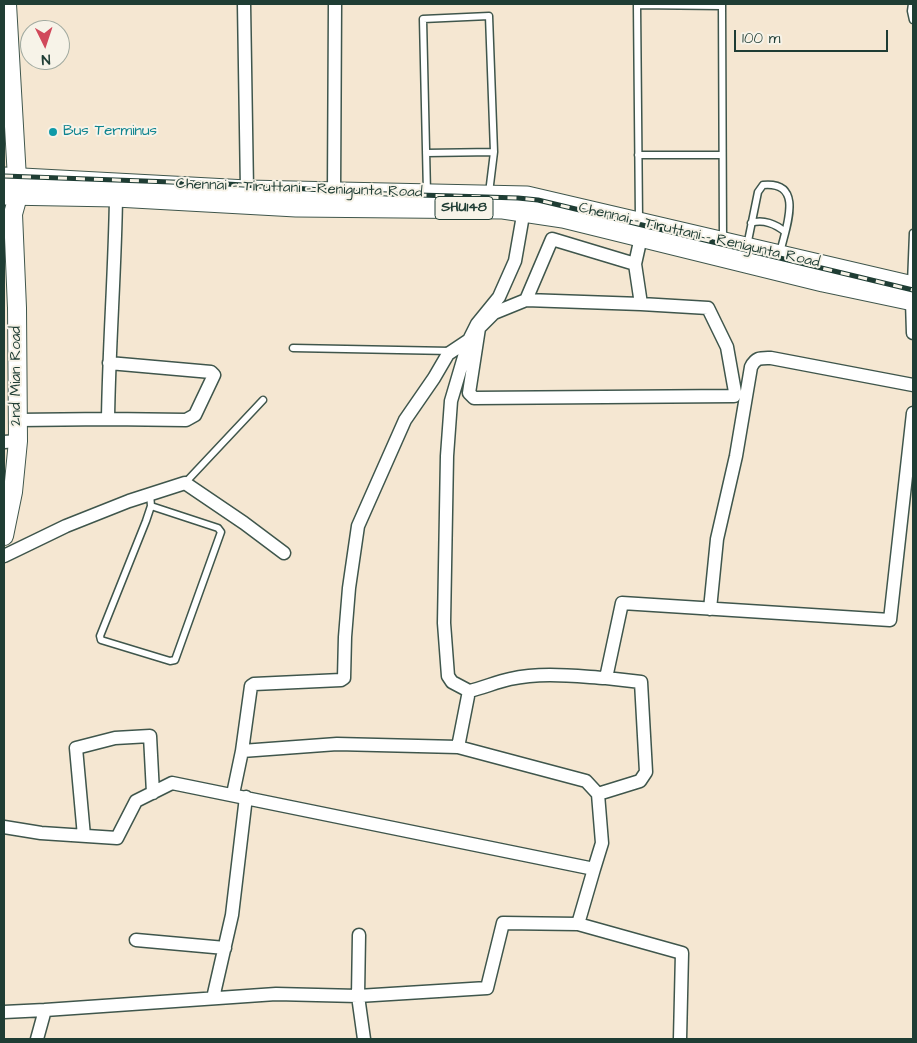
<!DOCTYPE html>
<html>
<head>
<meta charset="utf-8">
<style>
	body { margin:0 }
	#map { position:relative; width:917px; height:1043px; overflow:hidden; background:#f5e7d2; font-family:"Architects Daughter",sans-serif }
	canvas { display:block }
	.frame { position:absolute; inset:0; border:5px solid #1f3d34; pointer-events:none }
	.north { position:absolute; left:20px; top:20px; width:50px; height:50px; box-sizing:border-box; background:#f7f3e8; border:1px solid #a1aaa0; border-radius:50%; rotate:176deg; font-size:14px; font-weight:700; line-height:20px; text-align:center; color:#1f3d34 }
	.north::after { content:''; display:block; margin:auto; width:18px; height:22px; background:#d1495b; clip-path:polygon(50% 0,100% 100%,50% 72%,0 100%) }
	.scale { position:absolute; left:734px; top:30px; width:154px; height:22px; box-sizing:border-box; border:2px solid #1f3d34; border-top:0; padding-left:6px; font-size:15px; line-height:18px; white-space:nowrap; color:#1f3d34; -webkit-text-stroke:4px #f7f3e8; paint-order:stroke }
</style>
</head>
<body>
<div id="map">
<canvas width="917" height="1043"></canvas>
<div class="frame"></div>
<div class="north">N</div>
<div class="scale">100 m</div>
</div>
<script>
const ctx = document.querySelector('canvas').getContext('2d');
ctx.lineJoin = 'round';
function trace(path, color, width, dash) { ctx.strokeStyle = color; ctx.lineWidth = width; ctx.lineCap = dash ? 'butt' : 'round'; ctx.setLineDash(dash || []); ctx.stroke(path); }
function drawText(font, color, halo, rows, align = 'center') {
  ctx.font = font + ' "Architects Daughter",sans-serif'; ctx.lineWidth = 4; ctx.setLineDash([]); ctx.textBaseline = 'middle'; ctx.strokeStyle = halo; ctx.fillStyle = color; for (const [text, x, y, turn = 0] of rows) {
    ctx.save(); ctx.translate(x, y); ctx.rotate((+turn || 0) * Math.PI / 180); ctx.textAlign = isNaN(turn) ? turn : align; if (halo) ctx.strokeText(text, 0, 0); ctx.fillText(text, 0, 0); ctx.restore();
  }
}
const lane = new Path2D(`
	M 722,4 L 723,240
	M 912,4 L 911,11 L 913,20
	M 426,153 L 494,152
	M 638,155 L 722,155
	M 427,193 L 423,19 L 489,16 L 494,152 L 489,193
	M 639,220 L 637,5 L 722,6
	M 751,223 C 763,219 776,224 785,232
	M 747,246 L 758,192 L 763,185 C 806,181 785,229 780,253
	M 911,284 L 913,233
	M 293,348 L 451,351
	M 185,483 L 263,400
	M 150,494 L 151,506 L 146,521 L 100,636 L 101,640 L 170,661 L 175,660 L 221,532 L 218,528 L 151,506`);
const street = new Path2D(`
	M 244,4 L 247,190
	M 334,192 L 335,4
	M 641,237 L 635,264 L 641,304
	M 526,300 L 641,304 L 708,308 L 727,347 L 735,392 L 734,396 L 474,398 L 469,393 L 479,328 L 494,313 Z
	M 526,300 L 552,239 L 635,264
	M 912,301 L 913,333
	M 108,419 C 109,345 115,271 116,197
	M 17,420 L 108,419 L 186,420 L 195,415 L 214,375 L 211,372 L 109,363
	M 4,442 L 18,441
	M 4,556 L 66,526 L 129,501 L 185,483 L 244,523 L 284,553
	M 710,609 L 717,539 L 736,456 L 751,367 C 756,357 761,358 771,358 L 913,385
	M 469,691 C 483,688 496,682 510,679 C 542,672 573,676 606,678
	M 458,747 L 469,691 L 452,682 L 448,676 L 444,623 L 447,456 L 451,401 L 469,340 L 477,324 L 499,297 L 515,261 L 525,204
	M 242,751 L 251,686 L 254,684 L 341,680 L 344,678 L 345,637 L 349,588 L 358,526 L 405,420 L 434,378 L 448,354 L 469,340
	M 233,794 L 242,751 L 337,744 L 458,747 L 586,781 L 598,794 L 602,843 L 594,869
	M 598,794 L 640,781 L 646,772 L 641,682 L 606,678 L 622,603 L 890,620 L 913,413
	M 4,827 L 41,833 L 117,838 L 136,801 L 172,783 L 594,869 L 578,924
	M 84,836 L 76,748 L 115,738 L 150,736 L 153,793
	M 359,935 L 358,996 L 364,1039
	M 136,940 L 225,948
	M 213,998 L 232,915 L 246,797
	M 4,1012 L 45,1010
	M 37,1039 L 45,1010 L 276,994 L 358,996 L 487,988 L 503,923 L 578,924 L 682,953 L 680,1039`);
const secondary = new Path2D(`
	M 4,536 L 13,492 L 18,441 L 17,308 L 13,214 L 18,196 L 7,4`);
const primary = new Path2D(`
	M 4,177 L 247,190 L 527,196 L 913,286
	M 4,195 L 116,197 L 296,207 L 503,209 L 563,218 L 823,282 L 913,301`);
trace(lane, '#3f564c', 9);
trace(street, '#3f564c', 15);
trace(secondary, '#3f564c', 20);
trace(primary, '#3f564c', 21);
trace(lane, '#fff', 6);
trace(street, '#fff', 12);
trace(secondary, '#fff', 18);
trace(primary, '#fff', 19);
const rail = new Path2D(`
	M 4,176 L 227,184 L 387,194 L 518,198 L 538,200 L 913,290`);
trace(rail, '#1f3d34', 5);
trace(rail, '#f7f3e8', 3, [9]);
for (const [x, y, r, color] of [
	[53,132,5,"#0f9aa8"]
]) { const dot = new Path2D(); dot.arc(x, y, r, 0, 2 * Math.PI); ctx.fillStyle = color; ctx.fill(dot); trace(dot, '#f7f3e8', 2); }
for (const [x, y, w] of [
	[464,208,58]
]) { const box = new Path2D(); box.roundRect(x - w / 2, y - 11.5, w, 23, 4); ctx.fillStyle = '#f7f3e8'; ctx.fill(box); trace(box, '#1f3d34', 1); }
drawText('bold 14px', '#1f3d34', null, [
	["SHU148",464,208]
]);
drawText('15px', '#0d838f', '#f7f3e8', [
	["Bus Terminus",63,132]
], 'left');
drawText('15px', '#1f3d34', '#f7f3e8', [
	["Chennai - Tiruttani - Renigunta Road",299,189,2],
	["Chennai - Tiruttani - Renigunta Road",699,236,13],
	["2nd Mian Road",17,376,-90]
]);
</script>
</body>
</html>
